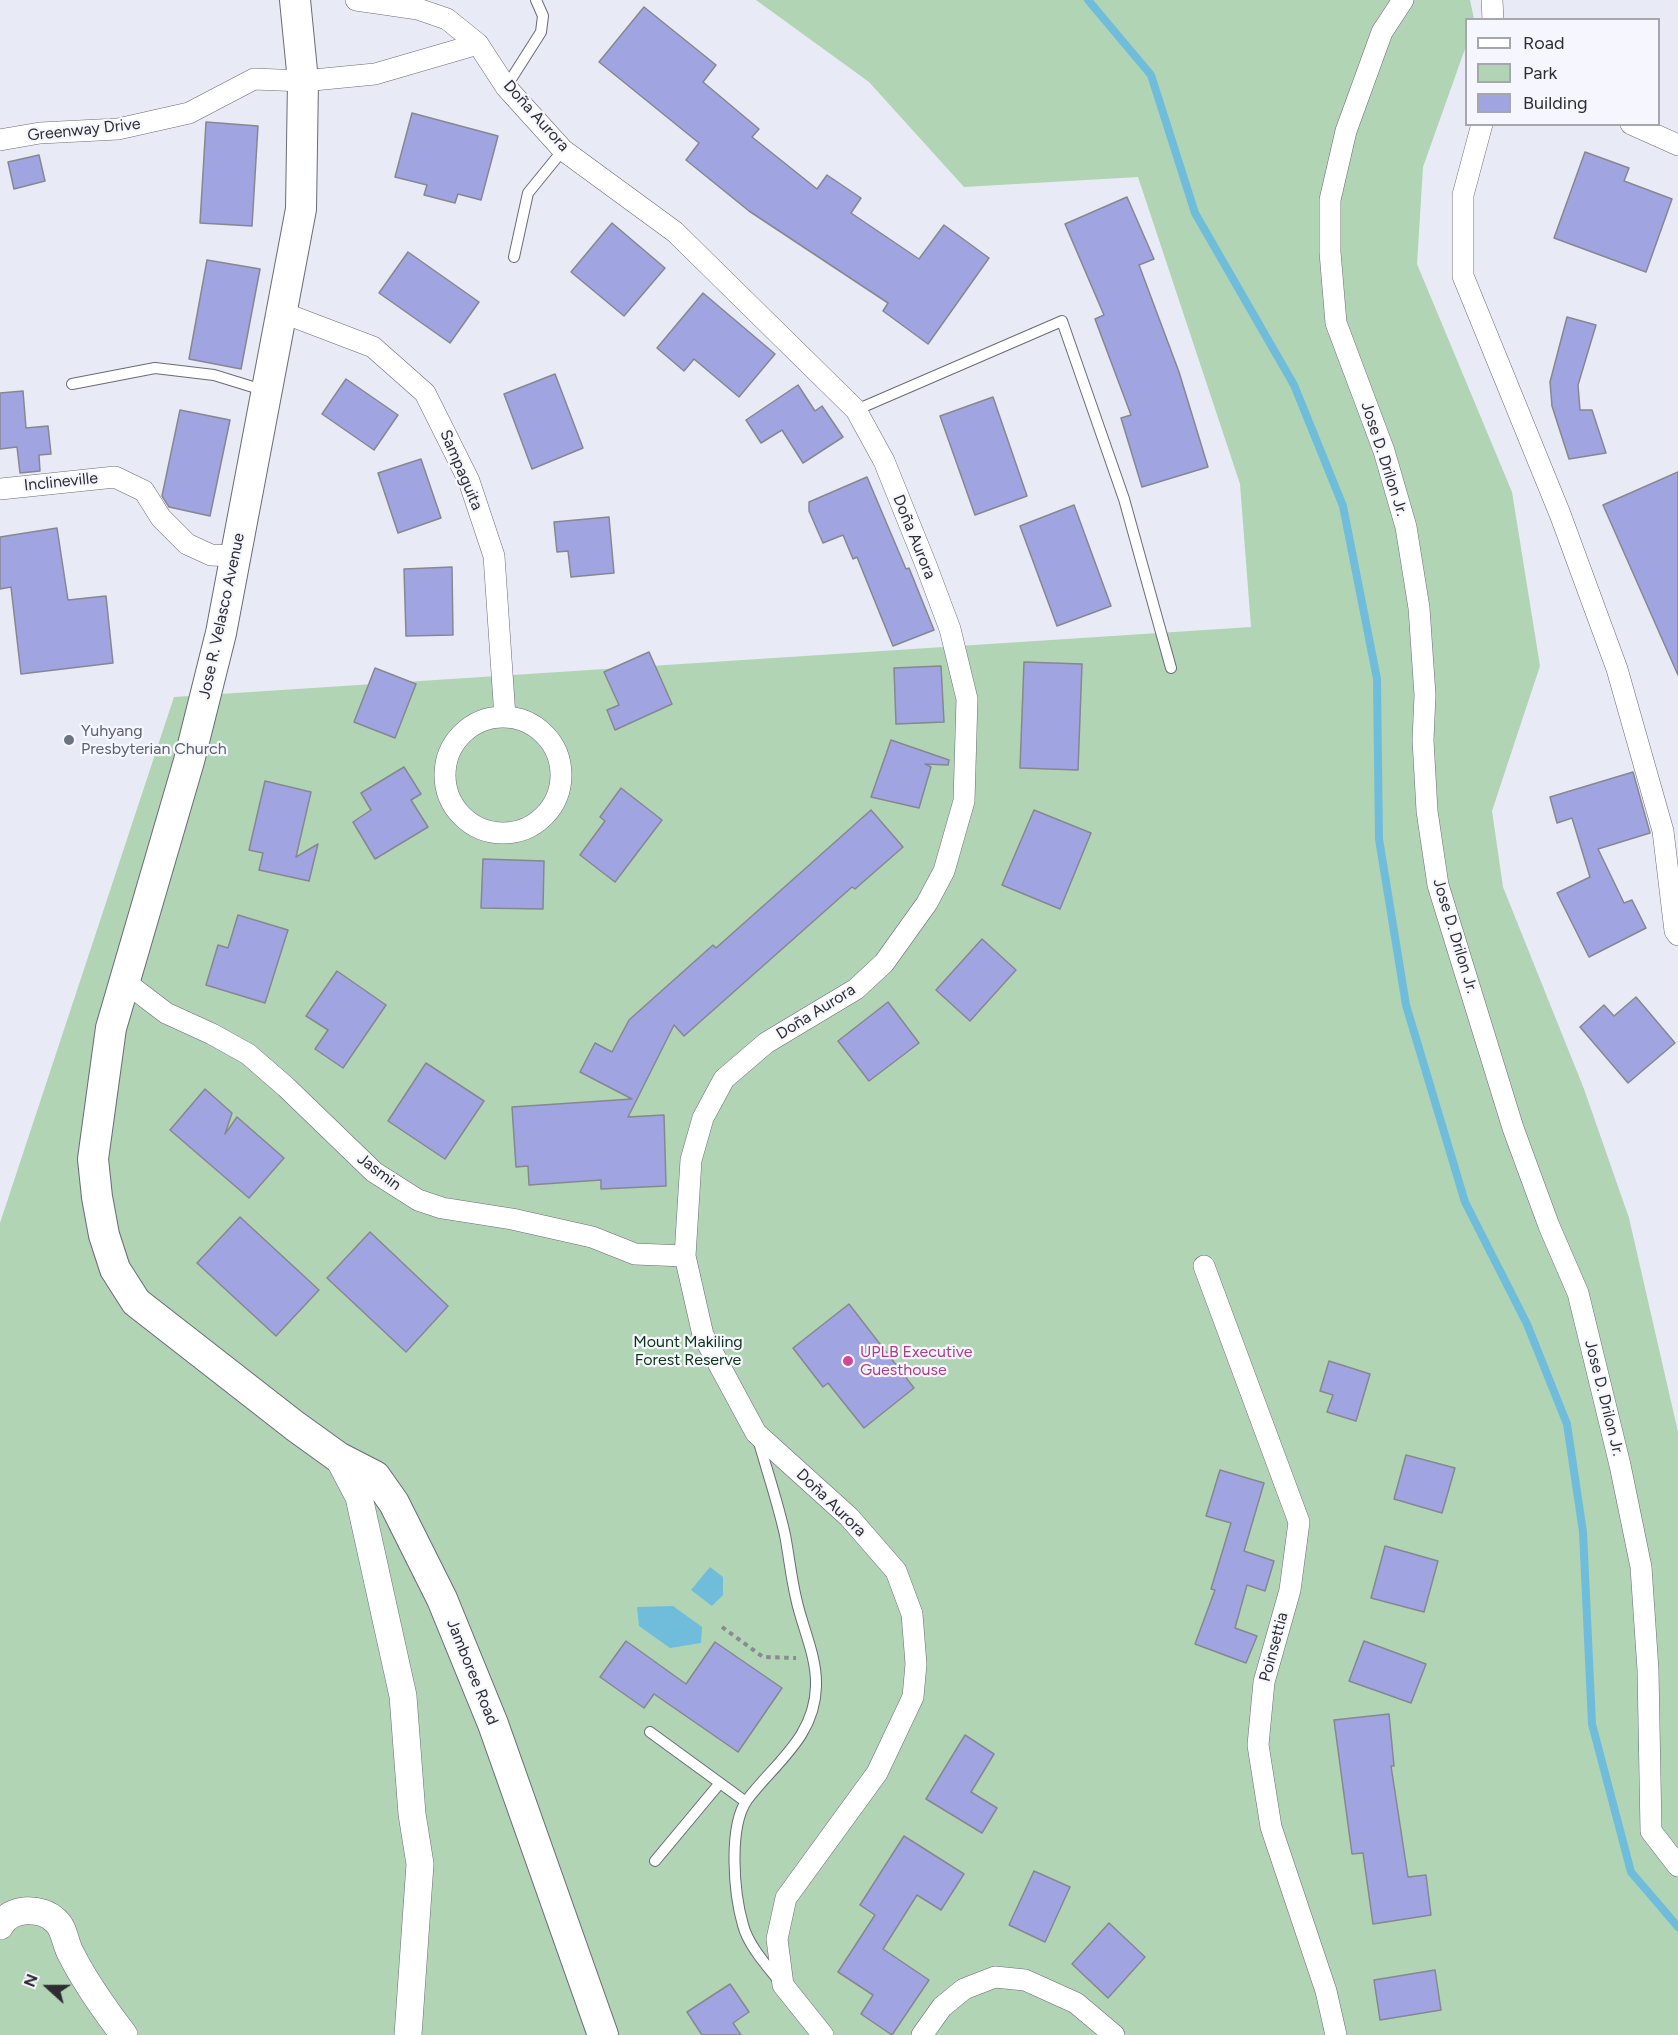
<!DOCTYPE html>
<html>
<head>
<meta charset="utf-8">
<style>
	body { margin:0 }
	#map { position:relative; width:1678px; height:2035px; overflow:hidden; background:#e8eaf5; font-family:Figtree,sans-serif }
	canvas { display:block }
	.legend { position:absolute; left:1465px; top:18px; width:195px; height:108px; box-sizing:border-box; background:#f6f7fe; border:2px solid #a6a7ac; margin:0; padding:8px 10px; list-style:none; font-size:18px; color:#2e2e32 }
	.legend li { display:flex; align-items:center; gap:12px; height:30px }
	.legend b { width:30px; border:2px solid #a6a7ac }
	.north { position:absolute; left:18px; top:1957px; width:60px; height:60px; -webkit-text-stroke:4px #f6f7fe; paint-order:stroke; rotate:291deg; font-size:16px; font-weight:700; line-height:24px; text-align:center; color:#2e2e32 }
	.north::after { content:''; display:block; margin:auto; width:21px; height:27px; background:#2e2e32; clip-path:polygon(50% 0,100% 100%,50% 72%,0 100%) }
</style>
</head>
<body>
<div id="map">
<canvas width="1678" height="2035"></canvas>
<ul class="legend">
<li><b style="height:8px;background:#fff"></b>Road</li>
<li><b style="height:16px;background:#b1d4b5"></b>Park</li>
<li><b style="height:16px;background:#a0a5e1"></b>Building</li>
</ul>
<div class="north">N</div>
</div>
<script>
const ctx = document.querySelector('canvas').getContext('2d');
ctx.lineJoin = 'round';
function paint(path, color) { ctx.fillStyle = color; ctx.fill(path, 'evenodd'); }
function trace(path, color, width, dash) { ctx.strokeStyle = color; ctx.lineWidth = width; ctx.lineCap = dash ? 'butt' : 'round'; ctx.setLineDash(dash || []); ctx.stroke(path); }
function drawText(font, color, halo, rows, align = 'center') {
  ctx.font = font + ' Figtree,sans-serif'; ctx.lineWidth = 4.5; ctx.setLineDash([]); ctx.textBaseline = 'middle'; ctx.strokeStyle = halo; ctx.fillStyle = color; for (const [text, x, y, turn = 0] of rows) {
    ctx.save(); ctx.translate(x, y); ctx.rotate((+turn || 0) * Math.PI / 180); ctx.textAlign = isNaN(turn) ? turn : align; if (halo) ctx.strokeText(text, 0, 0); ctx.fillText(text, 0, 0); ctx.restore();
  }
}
paint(new Path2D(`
	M 756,0 L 1470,0 L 1474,19 L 1466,20 L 1466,46 L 1423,167 L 1417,264 L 1512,492 L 1540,666 L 1492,811 L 1503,887 L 1584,1089 L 1629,1218 L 1678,1432 L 1678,2035 L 0,2035 L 0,1223 L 174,697 L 1251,627 L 1240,484 L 1138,177 L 964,187 L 869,82 Z`), '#b1d4b5');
paint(new Path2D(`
	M 710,1567 L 723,1577 L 723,1595 L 712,1606 L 691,1590 Z
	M 673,1606 L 702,1627 L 701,1643 L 670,1648 L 639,1626 L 637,1607 Z`), '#70bddb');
trace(new Path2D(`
	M 1088,0 L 1151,75 L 1195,213 L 1294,385 L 1343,506 L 1377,679 L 1379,839 L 1406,1005 L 1465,1202 L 1527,1324 L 1567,1424 L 1583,1532 L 1592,1724 L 1631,1872 L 1678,1927`), '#70bddb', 8);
const building = new Path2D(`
	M 644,7 L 716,65 L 703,82 L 759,129 L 752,137 L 817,189 L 827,175 L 861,198 L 851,213 L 919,259 L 944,225 L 989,258 L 928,344 L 883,311 L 888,303 L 749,211 L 686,160 L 699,143 L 599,62 Z
	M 412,113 L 498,136 L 481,200 L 458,194 L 455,203 L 424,195 L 427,185 L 395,177 Z
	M 206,122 L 258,126 L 252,226 L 200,223 Z
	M 1585,152 L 1629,168 L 1624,181 L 1672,199 L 1646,272 L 1554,238 Z
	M 39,155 L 45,181 L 14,189 L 8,162 Z
	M 1127,197 L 1154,259 L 1139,265 L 1179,372 L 1208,467 L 1142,487 L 1121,418 L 1131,415 L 1095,319 L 1104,315 L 1065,224 Z
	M 612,223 L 665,268 L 624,316 L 571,272 Z
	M 408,252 L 479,302 L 450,343 L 379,293 Z
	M 207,260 L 260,269 L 241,369 L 189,359 Z
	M 703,293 L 775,354 L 739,397 L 694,359 L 684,371 L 657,348 Z
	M 1567,317 L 1596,325 L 1578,385 L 1580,410 L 1592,410 L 1606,453 L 1569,459 L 1552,406 L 1550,382 Z
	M 555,374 L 583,448 L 532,469 L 504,394 Z
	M 346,379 L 398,415 L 374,450 L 322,414 Z
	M 798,385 L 815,411 L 822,406 L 843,437 L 803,463 L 782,430 L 761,443 L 746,420 Z
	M 23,391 L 26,428 L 48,426 L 51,454 L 39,455 L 40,471 L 20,473 L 17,447 L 0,449 L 0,393 Z
	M 993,397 L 1027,496 L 975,515 L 940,416 Z
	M 180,410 L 230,420 L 210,516 L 169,507 L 162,496 Z
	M 421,459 L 441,518 L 398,533 L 378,473 Z
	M 1678,472 L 1678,675 L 1603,505 Z
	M 867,477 L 906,569 L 909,568 L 934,630 L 893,646 L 857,557 L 853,559 L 843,535 L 823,543 L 809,511 L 809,502 Z
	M 1074,505 L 1111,606 L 1057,626 L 1020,526 Z
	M 609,517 L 614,573 L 571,577 L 568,551 L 557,552 L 554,522 Z
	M 57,528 L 68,600 L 106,596 L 113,663 L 21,674 L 11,587 L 0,589 L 0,537 Z
	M 452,567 L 453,635 L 406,636 L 404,569 Z
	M 649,652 L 672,704 L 615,730 L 607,710 L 619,705 L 604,672 Z
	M 1024,662 L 1082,664 L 1078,770 L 1020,768 Z
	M 941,666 L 944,722 L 896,724 L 894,668 Z
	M 375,668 L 416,684 L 395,738 L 354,722 Z
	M 891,740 L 949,760 L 948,765 L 925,764 L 931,767 L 919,808 L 871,797 Z
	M 404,767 L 421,794 L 411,800 L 428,827 L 375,859 L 353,822 L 371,810 L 361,793 Z
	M 1633,772 L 1650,833 L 1598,849 L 1624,903 L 1632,900 L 1646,928 L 1589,957 L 1557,893 L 1590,877 L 1572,818 L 1557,823 L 1550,797 Z
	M 265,781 L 311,792 L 296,857 L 318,844 L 309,881 L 259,870 L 263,853 L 249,850 Z
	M 621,788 L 662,820 L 615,882 L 580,855 L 605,821 L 600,817 Z
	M 871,810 L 903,847 L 855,889 L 852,887 L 684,1036 L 674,1025 L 628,1117 L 664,1115 L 666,1186 L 601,1189 L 601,1180 L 529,1185 L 528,1166 L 516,1167 L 512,1107 L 632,1099 L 580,1072 L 595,1043 L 612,1052 L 629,1020 L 713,945 L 716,948 Z
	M 1034,810 L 1091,833 L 1060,909 L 1002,885 Z
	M 483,859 L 544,861 L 543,909 L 481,908 Z
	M 238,915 L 288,930 L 265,1003 L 206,985 L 218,945 L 228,948 Z
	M 982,939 L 1016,970 L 970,1021 L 936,990 Z
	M 337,971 L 386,1005 L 343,1068 L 315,1049 L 328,1030 L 306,1016 Z
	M 1636,997 L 1675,1043 L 1628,1083 L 1580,1027 L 1604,1005 L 1614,1016 Z
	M 888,1002 L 919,1043 L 869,1081 L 838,1041 Z
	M 426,1063 L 484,1101 L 445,1159 L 388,1121 Z
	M 205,1089 L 232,1113 L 225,1134 L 237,1117 L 284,1158 L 249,1198 L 170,1130 Z
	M 240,1217 L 319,1290 L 276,1336 L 197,1263 Z
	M 370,1232 L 448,1306 L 406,1352 L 327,1278 Z
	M 849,1304 L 914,1388 L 864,1428 L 828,1383 L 823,1387 L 793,1348 Z
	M 1329,1361 L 1370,1374 L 1356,1421 L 1327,1412 L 1333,1395 L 1320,1391 Z
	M 1406,1455 L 1455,1468 L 1442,1513 L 1394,1499 Z
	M 1220,1470 L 1264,1483 L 1244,1551 L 1274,1561 L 1265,1591 L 1247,1585 L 1235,1628 L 1257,1636 L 1246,1663 L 1195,1644 L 1215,1590 L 1211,1589 L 1231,1523 L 1206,1516 Z
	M 1385,1546 L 1438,1561 L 1424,1612 L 1371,1598 Z
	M 626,1641 L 686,1684 L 715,1642 L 782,1688 L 738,1752 L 654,1694 L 644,1708 L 600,1677 Z
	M 1364,1641 L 1426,1664 L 1411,1703 L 1349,1681 Z
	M 1389,1714 L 1394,1766 L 1391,1766 L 1408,1877 L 1426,1875 L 1431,1915 L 1373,1924 L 1363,1853 L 1352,1854 L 1334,1720 Z
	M 965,1735 L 994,1754 L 971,1792 L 997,1808 L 982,1833 L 926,1799 Z
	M 904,1836 L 964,1874 L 941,1910 L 917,1895 L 883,1949 L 929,1980 L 892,2035 L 861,2014 L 873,1995 L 838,1972 L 875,1915 L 860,1905 Z
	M 1034,1871 L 1070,1887 L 1045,1942 L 1009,1925 Z
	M 1109,1923 L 1145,1957 L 1108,1998 L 1072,1964 Z
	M 1435,1970 L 1441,2010 L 1380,2020 L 1374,1980 Z
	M 730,1984 L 749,2012 L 733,2023 L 741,2035 L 702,2035 L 687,2012 Z`);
paint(building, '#a0a5e1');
trace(building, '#868791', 1.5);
const service = new Path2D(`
	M 506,87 L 541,32 L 543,16 L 536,0
	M 514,257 L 528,193 L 563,150
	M 72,384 L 155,368 L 214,375 L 266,391
	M 856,410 L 1062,321 L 1124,499 L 1171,668
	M 758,1439 C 767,1471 778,1503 785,1535 C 789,1556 791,1577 796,1598 C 802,1627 817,1656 816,1686 C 815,1737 775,1763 747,1800 C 728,1827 734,1894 743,1925 C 748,1945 767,1966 780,1982
	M 650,1732 L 746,1802
	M 655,1861 L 720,1783`);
const minor = new Path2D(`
	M 356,0 L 418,9 L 447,19 L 478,44 L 506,87 L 563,150 L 675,232 L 856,410 L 884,461 L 926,565 L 950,629 L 967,699 L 964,801 L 944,871 L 927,903 L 884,963 L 856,989 L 766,1043 L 724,1079 L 703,1118 L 691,1160 L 685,1256 L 703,1335 L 756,1433 L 849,1517 L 896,1571 L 912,1614 L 916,1664 L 913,1697 L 877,1773 L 786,1898 L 777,1939 L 783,1985 L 823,2035
	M 1403,0 L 1382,32 L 1346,131 L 1330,200 L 1330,252 L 1336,323 L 1384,451 L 1406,527 L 1419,608 L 1425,695 L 1423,740 L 1427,811 L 1438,885 L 1513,1128 L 1549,1226 L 1578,1293 L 1620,1465 L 1641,1567 L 1648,1670 L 1651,1831 L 1678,1866
	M 1492,0 L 1493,20
	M 1482,124 L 1463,195 L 1463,276 L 1560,514 L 1617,669 L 1663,831 L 1675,931 L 1678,935
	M 1631,124 L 1678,145
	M 0,140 L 40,133 L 118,129 L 189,113 L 254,79 L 303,81 L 375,74 L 478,44
	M 281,312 L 373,347 L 425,393 L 469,481 L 494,556 L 505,717
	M 0,489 L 115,477 L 144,491 L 161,518 L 187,544 L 211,555 L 235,556
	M445 775a58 58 0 1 1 116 0a58 58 0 1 1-116 0Z
	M 124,981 L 166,1013 L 212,1034 L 248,1054 L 286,1087 L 374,1172 L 418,1200 L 442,1208 L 512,1219 L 592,1237 L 635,1254 L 685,1256
	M 1204,1266 L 1299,1522 L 1290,1590 L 1264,1682 L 1258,1745 L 1271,1827 L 1326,1991 L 1336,2035
	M 922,2035 L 942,2007 L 964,1989 L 995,1977 L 1025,1980 L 1076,2003 L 1114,2035`);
const tertiary = new Path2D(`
	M 338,1457 L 359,1497 L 403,1696 L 412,1814 L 420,1864 L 408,2035
	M 0,1926 C 10,1907 41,1906 56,1921 C 65,1929 65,1944 71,1954 C 85,1982 105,2010 124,2035`);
const secondary = new Path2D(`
	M 295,0 L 303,81 L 301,209 L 221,633 L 189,761 L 111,1028 L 93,1159 L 97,1197 L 104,1235 L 115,1269 L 136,1302 L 295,1426 L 338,1457 L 375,1476 L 394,1503 L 442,1599 L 493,1724 L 603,2035`);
trace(service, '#6a6b75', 12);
trace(minor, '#6a6b75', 22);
trace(tertiary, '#6a6b75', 28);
trace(secondary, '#6a6b75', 32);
trace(new Path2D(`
	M 722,1627 L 763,1657 L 796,1658`), '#8a8b92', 4, [4.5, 4.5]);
trace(service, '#fff', 10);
trace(minor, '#fff', 21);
trace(tertiary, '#fff', 27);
trace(secondary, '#fff', 30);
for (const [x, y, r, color] of [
	[69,740,6,"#6b7280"],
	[848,1361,6,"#d1479c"]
]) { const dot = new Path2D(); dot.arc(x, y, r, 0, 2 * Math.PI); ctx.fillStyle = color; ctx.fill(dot); trace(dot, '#f6f7fe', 2); }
drawText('16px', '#2e2e32', '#f6f7fe', [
	["Doña Aurora",536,116,48],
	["Greenway Drive",84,130,-6],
	["Jose D. Drilon Jr.",1384,459,72],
	["Sampaguita",461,470,67],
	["Inclineville",61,482,-6],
	["Doña Aurora",914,537,68],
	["Jose R. Velasco Avenue",222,616,-78],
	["Jose D. Drilon Jr.",1455,936,73],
	["Doña Aurora",816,1012,-32],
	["Jasmin",379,1172,37],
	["Jose D. Drilon Jr.",1604,1398,76],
	["Doña Aurora",831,1503,44],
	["Poinsettia",1274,1647,-75],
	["Jamboree Road",472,1672,68]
]);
drawText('16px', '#5b616d', '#f6f7fe', [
	["Yuhyang",81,731],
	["Presbyterian Church",81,749]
], 'left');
drawText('16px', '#0b3415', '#f6f7fe', [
	["Mount Makiling",688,1342],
	["Forest Reserve",688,1360]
]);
drawText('16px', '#b23c85', '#f6f7fe', [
	["UPLB Executive",860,1352],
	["Guesthouse",860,1370]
], 'left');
</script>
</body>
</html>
